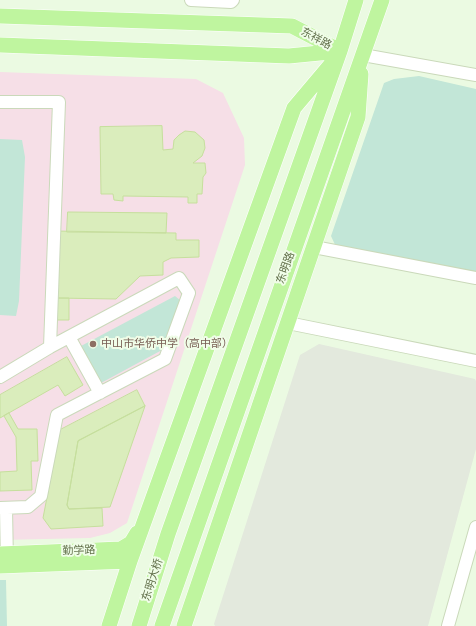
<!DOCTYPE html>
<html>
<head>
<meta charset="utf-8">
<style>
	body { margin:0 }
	canvas { display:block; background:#ebfae2 }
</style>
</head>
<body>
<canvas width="476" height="626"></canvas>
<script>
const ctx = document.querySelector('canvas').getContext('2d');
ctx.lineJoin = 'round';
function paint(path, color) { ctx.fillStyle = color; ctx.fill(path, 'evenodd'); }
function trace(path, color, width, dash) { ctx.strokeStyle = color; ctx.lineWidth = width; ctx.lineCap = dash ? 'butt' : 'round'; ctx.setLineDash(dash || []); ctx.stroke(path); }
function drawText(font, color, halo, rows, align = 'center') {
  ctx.font = font + ' Poppins,"Noto Sans SC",sans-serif'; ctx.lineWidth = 4; ctx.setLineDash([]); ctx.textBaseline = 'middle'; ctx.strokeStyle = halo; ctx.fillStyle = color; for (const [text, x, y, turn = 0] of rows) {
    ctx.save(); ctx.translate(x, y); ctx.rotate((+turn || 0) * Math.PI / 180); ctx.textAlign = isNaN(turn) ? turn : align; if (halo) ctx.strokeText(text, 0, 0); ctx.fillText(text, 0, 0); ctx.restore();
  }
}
paint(new Path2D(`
	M 319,344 L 475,379 L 476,381 L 476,449 L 428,626 L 215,626 L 214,624 L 300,355 Z`), '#e3e9dd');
paint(new Path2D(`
	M 0,72 L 196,79 L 223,93 L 244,138 L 245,165 L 127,523 L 110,533 L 90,538 L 0,540 Z`), '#f6dfe7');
paint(new Path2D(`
	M 419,76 L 476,89 L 476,274 L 337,249 L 331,236 L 384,83 L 394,79 Z
	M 0,139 L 22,140 L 25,157 L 19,301 L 16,316 L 0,315 Z
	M 175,296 L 181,301 L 162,350 L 101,383 L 81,346 Z
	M 0,580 L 6,580 L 7,626 L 0,626 Z`), '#c2e6d7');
const building = new Path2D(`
	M 162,126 L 163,150 L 173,149 L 174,140 L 179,135 L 185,131 L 195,132 L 204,140 L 205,148 L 202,156 L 193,163 L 205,163 L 206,173 L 203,177 L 202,194 L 197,194 L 197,203 L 188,203 L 188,197 L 123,196 L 123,201 L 114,200 L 113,194 L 101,194 L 100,127 Z
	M 68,212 L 167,213 L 166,233 L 67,232 Z
	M 55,231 L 176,233 L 176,240 L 199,240 L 199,257 L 171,258 L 163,262 L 163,275 L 140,276 L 116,299 L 55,298 Z
	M 55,298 L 69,298 L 69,320 L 54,320 Z
	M 67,357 L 83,385 L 65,396 L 58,385 L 0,418 L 0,395 Z
	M 137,390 L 145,406 L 78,441 L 67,505 L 69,509 L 102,508 L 103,526 L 51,529 L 43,518 L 60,430 Z
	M 145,406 L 110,507 L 69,509 L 67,505 L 78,441 Z
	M 9,413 L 18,429 L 37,429 L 38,461 L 31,461 L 32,490 L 0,491 L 0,472 L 17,471 L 16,437 L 4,416 Z`);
paint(building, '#daedbc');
trace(building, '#c6df9d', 1);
const minor = new Path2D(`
	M 191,0 L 231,2 L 233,0
	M 363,55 L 476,75
	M 0,102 L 59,102 L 50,347
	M 314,247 L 476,278
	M 288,323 L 476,361
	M 69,337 L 100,393
	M 0,377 L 50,347 L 179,278 L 189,293 L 165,359 L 57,415 L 41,496 L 28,507 L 0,508
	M 6,508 L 7,563
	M 448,626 L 476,527`);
const major = new Path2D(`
	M 0,16 L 292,26 L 340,51 L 289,56 L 0,45
	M 0,554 L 121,549 L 131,543 L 137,533
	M 0,566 L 130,561
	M 109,626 L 130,561 L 294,108 L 332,63
	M 139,626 L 168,534 L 340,51 L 356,0
	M 162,626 L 382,0
	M 184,626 L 358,117 L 361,74`);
trace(minor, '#cad9ba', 14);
trace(major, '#fff', 16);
trace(minor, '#fff', 12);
trace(major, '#bff59f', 15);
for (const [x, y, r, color] of [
	[93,344,4,"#8d6e63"]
]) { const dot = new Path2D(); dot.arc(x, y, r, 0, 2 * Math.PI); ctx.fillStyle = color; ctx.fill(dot); trace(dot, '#f0fde8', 1.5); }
drawText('11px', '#62704b', '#f0fde8', [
	["东祥路",316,39,28],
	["东明路",286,268,-70],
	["勤学路",79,551,-2],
	["东明大桥",153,580,-72]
]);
drawText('11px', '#785e54', '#f0fde8', [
	["中山市华侨中学（高中部）",101,344]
], 'left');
</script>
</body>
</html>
